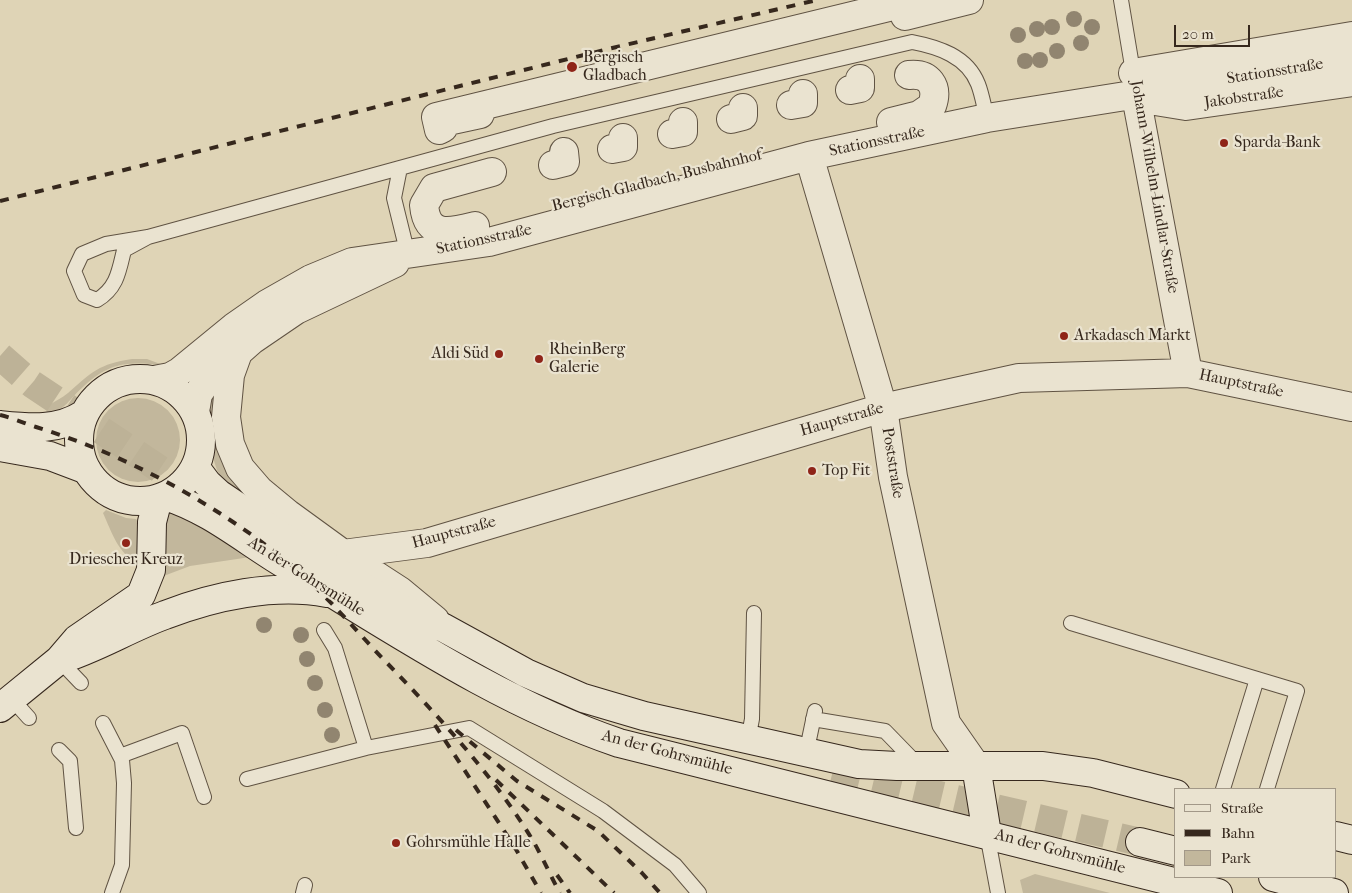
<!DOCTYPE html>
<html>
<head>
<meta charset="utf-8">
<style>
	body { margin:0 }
	#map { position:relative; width:1352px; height:893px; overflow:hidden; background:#dfd4b6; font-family:"IM FELL French Canon",serif }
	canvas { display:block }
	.legend { position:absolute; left:1174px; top:788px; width:162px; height:90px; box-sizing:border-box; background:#eae3d0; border:1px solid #a29888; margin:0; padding:6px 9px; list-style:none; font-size:15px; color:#36281d }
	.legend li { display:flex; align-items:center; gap:10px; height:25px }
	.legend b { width:25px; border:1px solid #a29888 }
	.scale { position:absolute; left:1174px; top:25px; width:76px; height:22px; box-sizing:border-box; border:2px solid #36281d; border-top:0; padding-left:6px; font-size:15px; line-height:18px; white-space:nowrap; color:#36281d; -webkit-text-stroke:4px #eae3d0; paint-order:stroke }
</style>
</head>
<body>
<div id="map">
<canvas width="1352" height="893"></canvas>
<ul class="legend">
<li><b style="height:6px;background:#eae3d0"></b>Straße</li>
<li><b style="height:6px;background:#36281d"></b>Bahn</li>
<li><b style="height:14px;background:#c2b79c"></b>Park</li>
</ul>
<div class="scale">20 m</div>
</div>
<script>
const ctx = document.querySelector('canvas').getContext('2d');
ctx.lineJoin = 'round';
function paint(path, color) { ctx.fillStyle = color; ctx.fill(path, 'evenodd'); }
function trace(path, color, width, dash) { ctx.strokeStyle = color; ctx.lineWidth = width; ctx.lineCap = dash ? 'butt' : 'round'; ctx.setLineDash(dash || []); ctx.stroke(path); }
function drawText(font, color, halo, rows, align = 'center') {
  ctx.font = font + ' "IM FELL French Canon",serif'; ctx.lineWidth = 4.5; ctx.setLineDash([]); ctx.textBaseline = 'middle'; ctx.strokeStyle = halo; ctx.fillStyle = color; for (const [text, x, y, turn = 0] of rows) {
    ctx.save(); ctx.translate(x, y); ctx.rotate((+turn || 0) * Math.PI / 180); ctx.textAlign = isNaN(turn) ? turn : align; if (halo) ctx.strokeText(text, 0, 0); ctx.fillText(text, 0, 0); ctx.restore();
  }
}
paint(new Path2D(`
	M 132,359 L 147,359 L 163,365 C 129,362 111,361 84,386 C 67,401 69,407 45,417 L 48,406 C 55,401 62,398 68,393 C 92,372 99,364 132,359 Z
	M 216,386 L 215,408 L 288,520 C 260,507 224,497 215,464 C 212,456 213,447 212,438 C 210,416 206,407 216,386 Z
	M96 440a42 42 0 1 1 84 0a42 42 0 1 1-84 0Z
	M 171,509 L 264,555 L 190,566 L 161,577 C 162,556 158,526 171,509 Z
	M 106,510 L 126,518 L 136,519 L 139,523 L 138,564 C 118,553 112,533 103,513 Z
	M 1035,874 L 1110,893 L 1023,893 L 1020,880 Z`), '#c2b79c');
trace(new Path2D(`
	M 0,356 L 32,384 L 227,514
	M 833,770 L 1140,842`), '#bdb297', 28, [28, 14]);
const lane = new Path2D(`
	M 1121,0 L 1134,78
	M 400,168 L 394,198 L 408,255
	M 148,237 L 124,250 C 119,271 117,288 97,300 L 84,295 L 74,271 L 82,254 L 106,244 L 148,237 L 553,126 L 912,42 C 938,47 967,56 978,84 C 982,94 984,107 987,118
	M 1071,623 L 1297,691 L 1267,789
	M 324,630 L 335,648 L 366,748 L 469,728 L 603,811 L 675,865 L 699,893
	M 59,660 L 81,683
	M 11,698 L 29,718
	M 813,719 L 885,731 L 919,766
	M 103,723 L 122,760 L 124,783 L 122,865 L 112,893
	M 748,740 L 752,719 L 754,613
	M 59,750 L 70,761 L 76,828
	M 806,754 L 815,711
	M 120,756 L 182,733 L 204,797
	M 247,779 L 366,748
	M 1223,789 L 1257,679
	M 987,834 L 998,893
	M 303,893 L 305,885`);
const street = new Path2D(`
	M 905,16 L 969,0
	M 1133,73 L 1352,36
	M 850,90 L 860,88 L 860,79
	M 1136,96 L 1188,373
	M 1149,100 L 1186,106 L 1352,82
	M 791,105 L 803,103 L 803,94
	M 480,114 L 443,122 L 443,128 L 439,130 L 436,117 L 918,0
	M 731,119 L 743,116 L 743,108
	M 891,122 L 919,115 L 932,106 C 939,86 929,73 909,75
	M 672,134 L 683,132 L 683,122
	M 612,149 L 623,147 L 623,138
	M 809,156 L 883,408 L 893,477 L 946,723 L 976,766
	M 553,165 L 565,162 L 564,152
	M 475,226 C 451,232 427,239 424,205 L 434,188 L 492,172
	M 239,350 L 230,375 L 226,417 L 230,444 L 240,468 L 259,490 L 288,514 L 343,554 L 400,591 L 435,620
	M 154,380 L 170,377 L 179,372 L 234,327 L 267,304 L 311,279 L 352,262 L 489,242 L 809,156 L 987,118 L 1352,60
	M 195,412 L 198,394 L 209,378 L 252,340 L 296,310 L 395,263
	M 343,554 L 427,543 L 883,408 L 1019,378 L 1188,373 L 1352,407`);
const secondary = new Path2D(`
	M79 440a61 61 0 1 1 122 0a61 61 0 1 1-122 0Z
	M 0,425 C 30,428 58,431 84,414
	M 0,447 L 50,456 L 87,470
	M 195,467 L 207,483 L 219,494 L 314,558 L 394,605 L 444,628 L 526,673 L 583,698 L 644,716 L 859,764 L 897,766 L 1043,766 L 1093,773 L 1176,794
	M 165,496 C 209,509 247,542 286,565 C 394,630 499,702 619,743 L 1218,893
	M 59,660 C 96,649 129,628 165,615 C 214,596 275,583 327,593
	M 0,708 L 59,660 L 77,639 L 141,595 L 151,570 L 152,522 L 158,499
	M 976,766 L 987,834
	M 1336,836 L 1352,840
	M 1140,842 L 1176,851
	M 1273,877 L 1334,893`);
trace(lane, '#605343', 16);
trace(street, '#605343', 30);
trace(secondary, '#36281d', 30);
trace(lane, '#eae3d0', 14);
trace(street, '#eae3d0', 28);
trace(secondary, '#eae3d0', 28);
trace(new Path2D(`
	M 0,201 L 608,49 L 817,0
	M 0,415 C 12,418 24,423 36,427 C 127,455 214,503 289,563 C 325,593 355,630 387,663 C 439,717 493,775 532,839 C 542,856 550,875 560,893
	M 435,725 L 514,846 L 541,893
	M 456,730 L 517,781 L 598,831 L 642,873 L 660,893
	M 496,780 L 614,893
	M 557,875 L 570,893`), '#36281d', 4, [9, 9]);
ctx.fillStyle = '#918570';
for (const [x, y] of [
	[1074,19],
	[1052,27],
	[1092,27],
	[1037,29],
	[1018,35],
	[1081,43],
	[1057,51],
	[1040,60],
	[1025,61],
	[264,625],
	[301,635],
	[307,659],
	[315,683],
	[325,710],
	[332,735]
]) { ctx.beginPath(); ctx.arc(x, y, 8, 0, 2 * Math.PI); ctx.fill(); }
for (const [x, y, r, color] of [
	[572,67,6,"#8f2418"],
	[1224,143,5,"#8f2418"],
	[1064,336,5,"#8f2418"],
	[499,354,5,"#8f2418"],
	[539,359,5,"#8f2418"],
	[812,471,5,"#8f2418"],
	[126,543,5,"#8f2418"],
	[396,843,5,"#8f2418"]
]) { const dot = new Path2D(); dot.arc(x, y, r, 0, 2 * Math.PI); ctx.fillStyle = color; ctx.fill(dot); trace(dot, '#eae3d0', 2); }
drawText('16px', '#36281d', '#eae3d0', [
	["Bergisch",583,58],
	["Gladbach",583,76],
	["Sparda-Bank",1234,143],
	["Arkadasch Markt",1074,336],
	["RheinBerg",549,350],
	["Galerie",549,368],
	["Aldi Süd",489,354,"right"],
	["Top Fit",822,471],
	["Driescher Kreuz",126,560,"center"],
	["Gohrsmühle Halle",406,843]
], 'left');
drawText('16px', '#36281d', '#eae3d0', [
	["Stationsstraße",1275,72,-9],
	["Jakobstraße",1244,98,-8],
	["Stationsstraße",877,142,-12],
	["Bergisch Gladbach, Busbahnhof",657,181,-14],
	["Johann-Wilhelm-Lindlar-Straße",1154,187,80],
	["Stationsstraße",484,240,-12],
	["Hauptstraße",1241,384,12],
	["Hauptstraße",842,420,-16],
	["Poststraße",892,463,81],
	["Hauptstraße",454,533,-15],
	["An der Gohrsmühle",306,577,32],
	["An der Gohrsmühle",667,753,15],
	["An der Gohrsmühle",1060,852,15]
]);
</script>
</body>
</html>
